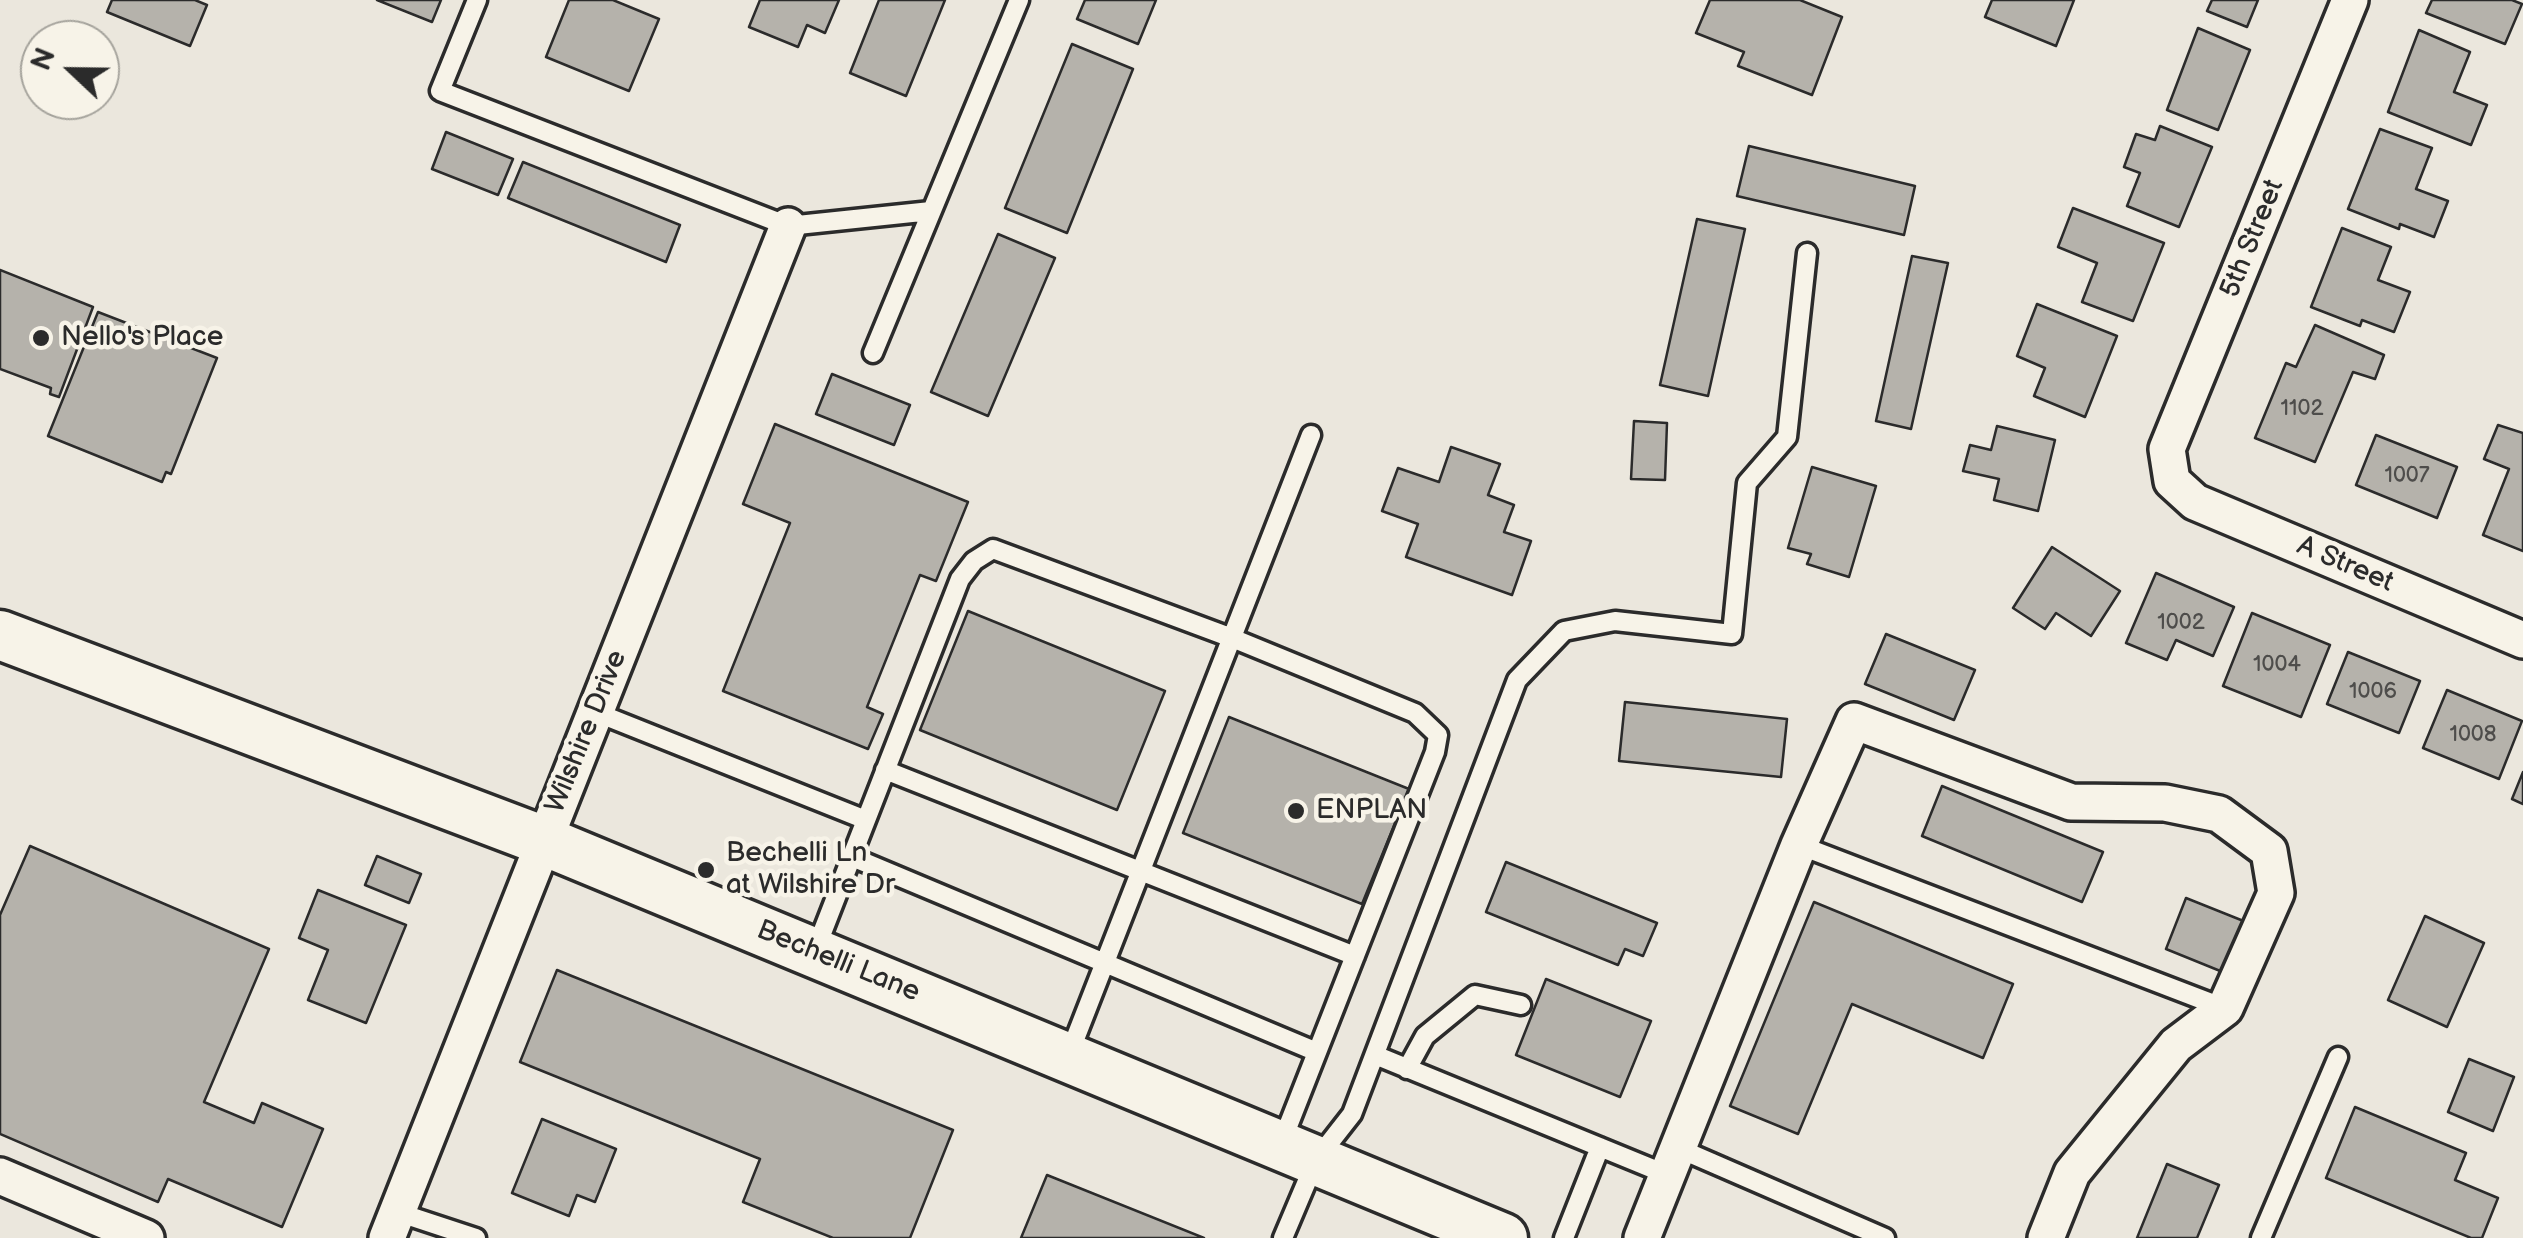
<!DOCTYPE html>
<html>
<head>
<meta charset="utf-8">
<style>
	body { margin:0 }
	#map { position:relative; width:2523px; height:1238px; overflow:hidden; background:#ebe7dd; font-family:"Balsamiq Sans",sans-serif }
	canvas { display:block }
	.north { position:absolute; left:20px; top:20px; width:100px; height:100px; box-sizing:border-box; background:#f7f3e8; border:2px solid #a5a39c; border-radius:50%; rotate:292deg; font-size:28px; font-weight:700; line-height:40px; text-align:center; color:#2b2b2b }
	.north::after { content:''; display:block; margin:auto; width:35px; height:45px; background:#2b2b2b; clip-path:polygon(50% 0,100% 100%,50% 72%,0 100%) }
</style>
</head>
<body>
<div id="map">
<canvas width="2523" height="1238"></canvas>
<div class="north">N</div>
</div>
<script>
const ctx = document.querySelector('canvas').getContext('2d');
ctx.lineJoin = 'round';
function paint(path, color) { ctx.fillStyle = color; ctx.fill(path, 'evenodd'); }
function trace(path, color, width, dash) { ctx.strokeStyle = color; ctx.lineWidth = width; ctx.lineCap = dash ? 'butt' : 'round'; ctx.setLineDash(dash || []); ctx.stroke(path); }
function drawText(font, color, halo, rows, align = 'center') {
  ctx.font = font + ' "Balsamiq Sans",sans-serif'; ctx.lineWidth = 9; ctx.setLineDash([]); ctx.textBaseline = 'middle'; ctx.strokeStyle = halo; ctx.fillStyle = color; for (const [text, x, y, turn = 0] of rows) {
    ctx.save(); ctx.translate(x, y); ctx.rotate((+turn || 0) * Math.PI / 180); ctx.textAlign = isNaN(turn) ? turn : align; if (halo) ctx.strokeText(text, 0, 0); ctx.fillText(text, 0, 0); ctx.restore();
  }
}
const building = new Path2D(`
	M 112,0 L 195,0 L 207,5 L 190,46 L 107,12 Z
	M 377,0 L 441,0 L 432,22 Z
	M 569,0 L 613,0 L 659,19 L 629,91 L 546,57 Z
	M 760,0 L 839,0 L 825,33 L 807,25 L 798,47 L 749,27 Z
	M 879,0 L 945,0 L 906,96 L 850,73 Z
	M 1085,0 L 1156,0 L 1138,44 L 1077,19 Z
	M 1710,0 L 1800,0 L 1842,17 L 1812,95 L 1738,66 L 1744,52 L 1696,33 Z
	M 1992,0 L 2074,0 L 2056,46 L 1985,17 Z
	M 2212,0 L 2258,0 L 2247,27 L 2207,11 Z
	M 2432,0 L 2512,0 L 2522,4 L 2505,44 L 2426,13 Z
	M 2198,28 L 2250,50 L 2218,130 L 2167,110 Z
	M 2419,30 L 2470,52 L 2454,92 L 2487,105 L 2471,145 L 2388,112 Z
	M 1072,44 L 1133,69 L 1067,233 L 1005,208 Z
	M 2160,126 L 2212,147 L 2179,227 L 2127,206 L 2140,173 L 2124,167 L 2136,134 L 2155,140 Z
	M 2380,129 L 2432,148 L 2416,189 L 2448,201 L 2434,237 L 2400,224 L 2399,229 L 2348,209 Z
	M 446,132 L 513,159 L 498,195 L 432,169 Z
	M 1749,146 L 1915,186 L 1904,235 L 1737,196 Z
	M 523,162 L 680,225 L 666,262 L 508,198 Z
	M 2073,208 L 2164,243 L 2133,321 L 2082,302 L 2097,263 L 2058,247 Z
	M 1697,219 L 1745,229 L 1708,396 L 1660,385 Z
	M 2342,228 L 2391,247 L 2378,280 L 2410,292 L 2394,332 L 2362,320 L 2360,326 L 2311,307 Z
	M 998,234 L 1055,258 L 988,416 L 931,392 Z
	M 1912,256 L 1948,263 L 1911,429 L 1876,421 Z
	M 0,270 L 93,307 L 59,397 L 50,394 L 51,388 L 0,369 Z
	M 2037,304 L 2117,336 L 2085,417 L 2034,396 L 2045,368 L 2017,356 Z
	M 98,312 L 217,358 L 171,474 L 166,472 L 162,482 L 48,436 Z
	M 2315,325 L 2384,355 L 2375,379 L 2353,372 L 2315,462 L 2255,438 L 2286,363 L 2296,367 Z
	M 832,374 L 910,405 L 894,445 L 816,414 Z
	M 1634,421 L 1667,423 L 1665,480 L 1631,479 Z
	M 775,424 L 968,502 L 936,581 L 920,575 L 867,707 L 883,714 L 868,749 L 723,691 L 790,523 L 743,504 Z
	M 2498,425 L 2523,433 L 2523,551 L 2483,535 L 2509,469 L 2484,459 Z
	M 1997,426 L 2055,440 L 2038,511 L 1994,500 L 1999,479 L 1963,471 L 1970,445 L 1991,450 Z
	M 2376,435 L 2457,467 L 2437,518 L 2356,485 Z
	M 1451,447 L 1500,464 L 1488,495 L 1514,505 L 1504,532 L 1531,541 L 1512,595 L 1406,557 L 1418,524 L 1382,511 L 1398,468 L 1439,482 Z
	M 1812,467 L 1876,486 L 1849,577 L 1807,564 L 1811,554 L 1788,548 Z
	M 2052,547 L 2120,591 L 2091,636 L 2056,613 L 2045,629 L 2013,608 Z
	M 2156,573 L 2234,607 L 2213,656 L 2176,640 L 2167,660 L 2126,643 Z
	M 968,611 L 1165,691 L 1117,810 L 920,730 Z
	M 2252,613 L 2330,645 L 2301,717 L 2223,686 Z
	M 1886,634 L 1975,670 L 1954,720 L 1865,684 Z
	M 2348,652 L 2420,681 L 2399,733 L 2327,704 Z
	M 2447,690 L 2522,721 L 2499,779 L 2423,748 Z
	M 1625,702 L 1787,719 L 1781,777 L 1619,761 Z
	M 1229,717 L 1409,789 L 1362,904 L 1183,833 Z
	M 2523,772 L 2523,804 L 2512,799 Z
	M 1942,786 L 2103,852 L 2082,902 L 1922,836 Z
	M 30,846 L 269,949 L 204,1102 L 254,1123 L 262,1103 L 323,1129 L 282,1227 L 168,1179 L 158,1202 L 0,1134 L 0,915 Z
	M 377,856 L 421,874 L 409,903 L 365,885 Z
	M 1506,862 L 1657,923 L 1643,956 L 1625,949 L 1618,965 L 1486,912 Z
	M 318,890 L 406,925 L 366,1023 L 308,1000 L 328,950 L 299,938 Z
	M 2186,898 L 2256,926 L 2235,977 L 2166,949 Z
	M 1814,902 L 2013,984 L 1983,1058 L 1852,1004 L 1798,1134 L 1730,1106 Z
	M 2425,916 L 2484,943 L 2447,1027 L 2388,1000 Z
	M 557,970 L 953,1130 L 910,1238 L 833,1238 L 743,1202 L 760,1159 L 520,1062 Z
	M 1546,979 L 1651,1021 L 1620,1097 L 1516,1055 Z
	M 2469,1059 L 2514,1077 L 2493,1131 L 2448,1112 Z
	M 2355,1107 L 2466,1153 L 2455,1180 L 2498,1198 L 2482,1238 L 2471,1238 L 2326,1178 Z
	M 542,1119 L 616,1149 L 595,1202 L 577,1195 L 569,1216 L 512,1193 Z
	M 2167,1164 L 2219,1185 L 2197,1238 L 2137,1238 Z
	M 1047,1175 L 1204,1238 L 1021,1238 Z`);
paint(building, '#b5b2ab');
trace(building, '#2b2b2b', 2.5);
const service = new Path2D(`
	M 477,0 L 440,91 L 788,226 L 931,211
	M 873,353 L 1019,0
	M 595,712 L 866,820
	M 885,770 L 1355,956
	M 1799,845 L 2224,1008
	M 852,857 L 1317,1052
	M 815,951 L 960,579 L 974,561 L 993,549 L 1232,638 L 1415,713 L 1438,735 L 1435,752 L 1281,1144
	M 1375,1055 L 1668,1175
	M 1068,1057 L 1311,435
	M 1407,1069 L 1425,1036 L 1475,995 L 1521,1005
	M 1680,1149 L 1885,1238
	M 397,1212 L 476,1238
	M 1283,1238 L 1316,1160 L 1352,1114 L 1517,680 L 1564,631 L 1615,621 L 1732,634 L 1747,483 L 1787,437 L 1807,253
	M 1564,1238 L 1600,1147
	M 2261,1238 L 2338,1057`);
const minor = new Path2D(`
	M 2350,0 L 2167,449 L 2172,481 L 2195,502 L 2523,640
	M 0,1176 L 146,1238
	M 387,1238 L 788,226
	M 1642,1238 L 1799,845 L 1854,721 L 2071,802 L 2165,803 L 2219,814 L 2269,851 L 2276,893 L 2225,1008 L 2176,1045 L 2072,1173 L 2046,1238`);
const secondary = new Path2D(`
	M 0,635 L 544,841 L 1503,1238`);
trace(service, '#2b2b2b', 25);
trace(minor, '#2b2b2b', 42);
trace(secondary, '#2b2b2b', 55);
trace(service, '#f7f3e8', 18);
trace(minor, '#f7f3e8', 35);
trace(secondary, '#f7f3e8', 48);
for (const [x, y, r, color] of [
	[41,338,10,"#2b2b2b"],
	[1296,811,10,"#2b2b2b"],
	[706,870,10,"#2b2b2b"]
]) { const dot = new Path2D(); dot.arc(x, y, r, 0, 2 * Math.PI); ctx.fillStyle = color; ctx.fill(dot); trace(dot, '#f7f3e8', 4); }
drawText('22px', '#4e4d4b', null, [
	["1102",2302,409],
	["1007",2407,476],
	["1002",2181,623],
	["1004",2277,665],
	["1006",2373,692],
	["1008",2473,735]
]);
drawText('28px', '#2b2b2b', '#f7f3e8', [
	["5th Street",2253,239,-68],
	["A Street",2345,565,23],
	["Wilshire Drive",587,732,-68],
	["Bechelli Lane",838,962,22]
]);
drawText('28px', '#2b2b2b', '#f7f3e8', [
	["Nello's Place",61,338],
	["ENPLAN",1316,811],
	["Bechelli Ln",726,854],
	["at Wilshire Dr",726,886]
], 'left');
</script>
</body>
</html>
